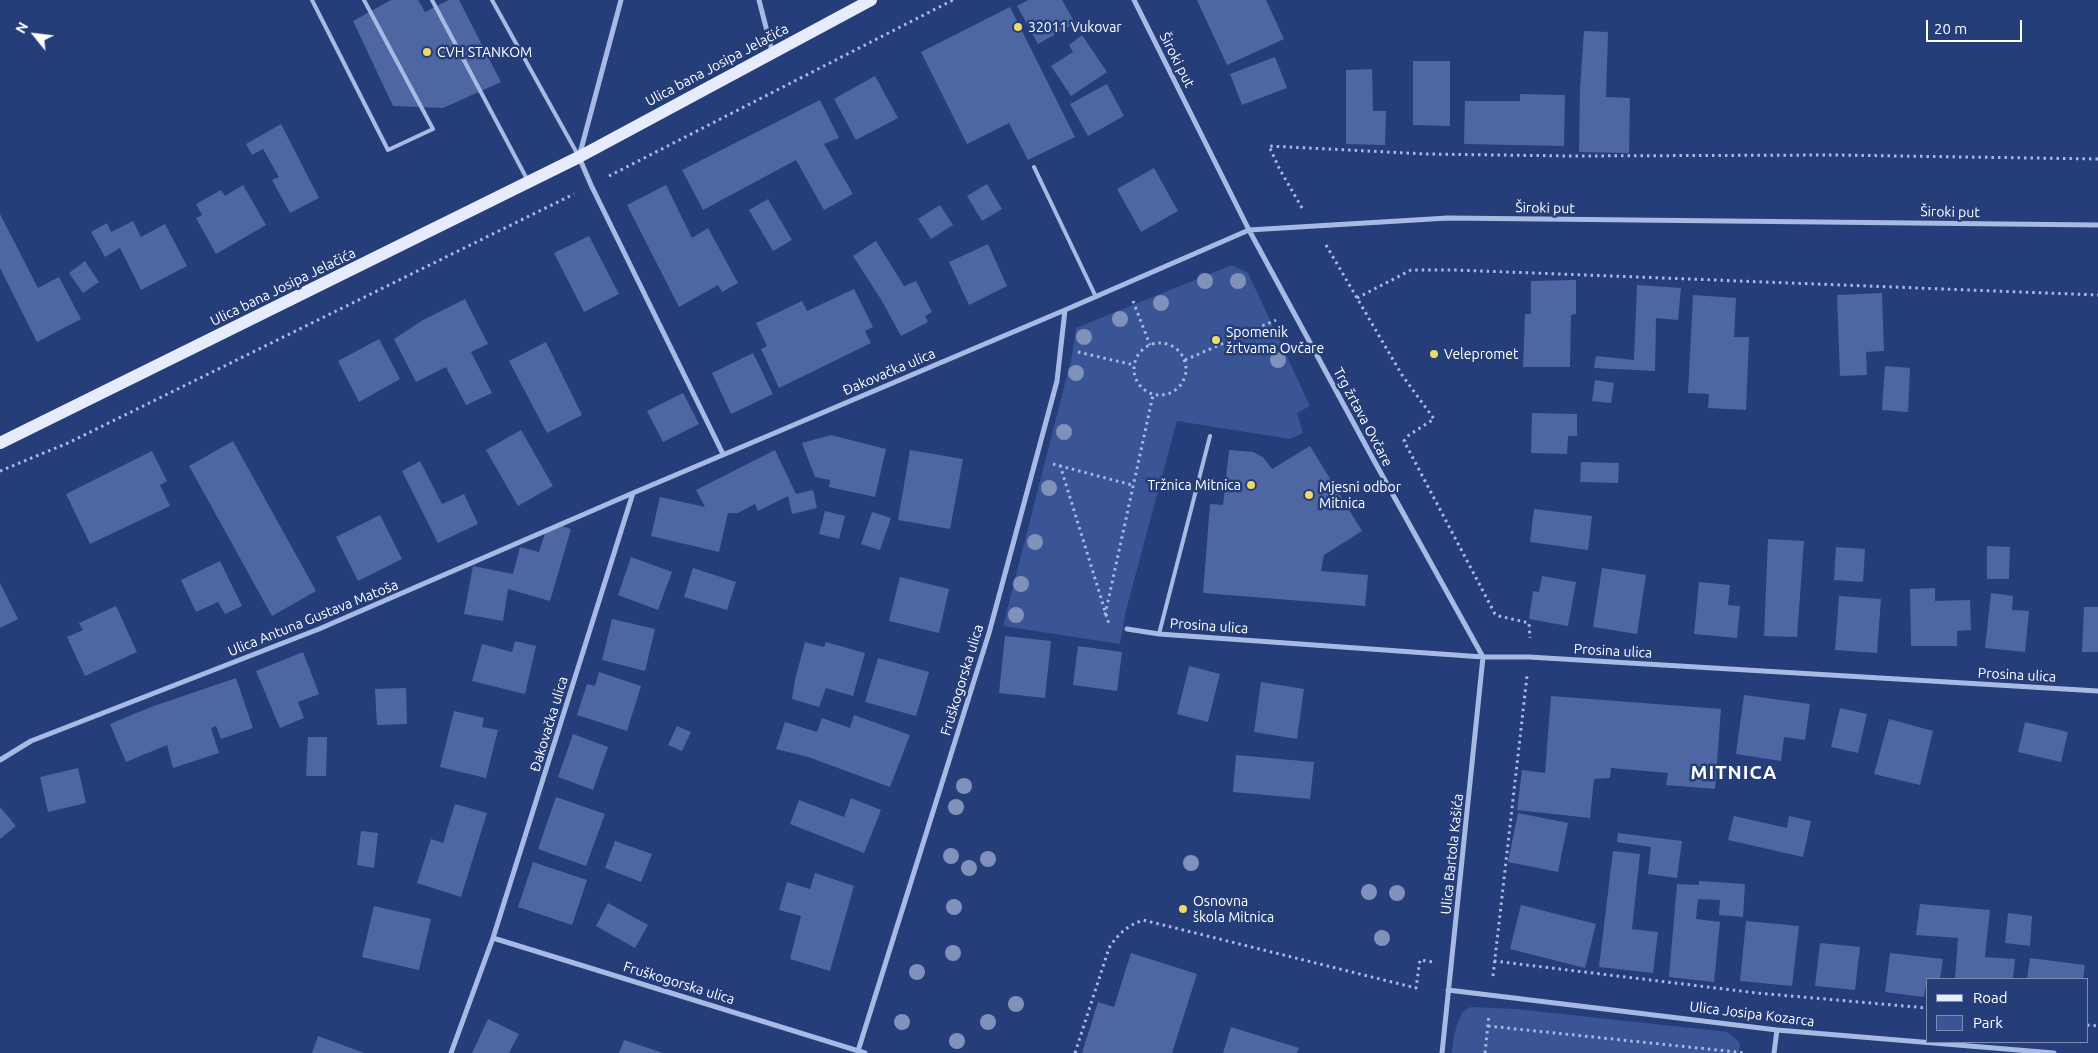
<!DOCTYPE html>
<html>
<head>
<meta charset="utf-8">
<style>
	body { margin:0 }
	#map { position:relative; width:2098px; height:1053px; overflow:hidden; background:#253d78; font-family:Ubuntu,sans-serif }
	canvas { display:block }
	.legend { position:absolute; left:1926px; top:978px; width:162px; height:65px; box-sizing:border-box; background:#253d78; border:1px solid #7c8bae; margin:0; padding:6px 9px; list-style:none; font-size:15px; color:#fff }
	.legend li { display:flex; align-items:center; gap:10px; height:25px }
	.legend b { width:25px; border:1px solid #7c8bae }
	.north { position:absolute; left:10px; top:10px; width:50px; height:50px; -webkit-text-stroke:4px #253d78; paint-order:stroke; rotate:299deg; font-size:14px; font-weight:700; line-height:20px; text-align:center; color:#fff }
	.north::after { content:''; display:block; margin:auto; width:18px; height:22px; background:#fff; clip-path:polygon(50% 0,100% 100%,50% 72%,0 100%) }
	.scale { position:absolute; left:1926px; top:20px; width:96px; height:22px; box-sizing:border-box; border:2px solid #fff; border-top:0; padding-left:6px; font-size:15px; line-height:18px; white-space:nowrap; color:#fff; -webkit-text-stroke:4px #253d78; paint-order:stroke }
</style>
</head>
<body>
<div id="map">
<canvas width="2098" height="1053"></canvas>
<ul class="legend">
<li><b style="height:6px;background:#e7ecfc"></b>Road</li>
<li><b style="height:14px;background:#395595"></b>Park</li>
</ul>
<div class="north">N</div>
<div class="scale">20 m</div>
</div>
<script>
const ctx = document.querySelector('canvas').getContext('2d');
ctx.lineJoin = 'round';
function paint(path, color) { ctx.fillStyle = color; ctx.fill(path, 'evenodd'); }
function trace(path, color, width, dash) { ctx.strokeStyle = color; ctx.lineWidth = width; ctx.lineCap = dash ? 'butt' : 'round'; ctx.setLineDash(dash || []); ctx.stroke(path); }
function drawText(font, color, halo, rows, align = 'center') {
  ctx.font = font + ' Ubuntu,sans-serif'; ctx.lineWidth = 5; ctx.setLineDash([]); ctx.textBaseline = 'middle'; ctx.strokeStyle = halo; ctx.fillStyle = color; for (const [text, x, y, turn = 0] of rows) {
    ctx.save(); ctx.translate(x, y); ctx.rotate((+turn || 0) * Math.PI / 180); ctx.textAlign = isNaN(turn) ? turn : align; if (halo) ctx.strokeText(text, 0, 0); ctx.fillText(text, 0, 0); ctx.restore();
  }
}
paint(new Path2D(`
	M 1232,265 L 1248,273 L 1310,406 L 1297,413 L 1303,433 L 1290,439 L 1177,421 L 1126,610 L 1120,644 L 1003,626 L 1072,356 L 1076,328 Z
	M 1471,1007 L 1516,1009 L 1728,1032 L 1740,1043 L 1739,1053 L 1452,1053 C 1453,1038 1456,1024 1463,1011 Z`), '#395595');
paint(new Path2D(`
	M 391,0 L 418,0 L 425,12 L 449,0 L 459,0 L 501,82 L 443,108 L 393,106 L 353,21 Z
	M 1028,0 L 1062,0 L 1075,23 L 1038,44 L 1017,6 Z
	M 1197,0 L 1266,0 L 1284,39 L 1227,65 Z
	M 1010,7 L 1075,137 L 1028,160 L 1009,123 L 967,144 L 921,52 Z
	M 1584,31 L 1608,32 L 1606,97 L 1630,98 L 1629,153 L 1579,152 L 1580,88 Z
	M 1082,35 L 1107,72 L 1071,96 L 1051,66 L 1073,52 L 1069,45 Z
	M 1275,57 L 1287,88 L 1242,105 L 1230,74 Z
	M 1413,61 L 1450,61 L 1450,126 L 1413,125 Z
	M 1372,69 L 1373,111 L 1386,111 L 1385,145 L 1346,144 L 1346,70 Z
	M 875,76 L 898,118 L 856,140 L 834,99 Z
	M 1107,84 L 1124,116 L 1088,136 L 1070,104 Z
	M 1520,94 L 1565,95 L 1564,146 L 1464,144 L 1465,101 L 1520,101 Z
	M 820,100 L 839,138 L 824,144 L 853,194 L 824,210 L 796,160 L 703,210 L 682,170 Z
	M 281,124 L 319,198 L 290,213 L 272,180 L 279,177 L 263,149 L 252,155 L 246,144 Z
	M 1154,168 L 1178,211 L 1141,232 L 1117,189 Z
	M 987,184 L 1002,209 L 982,221 L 967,196 Z
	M 243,185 L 266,225 L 216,254 L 196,218 L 202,215 L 196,204 L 221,190 L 225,196 Z
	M 666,185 L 692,238 L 708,228 L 738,283 L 722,292 L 718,285 L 679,307 L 627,205 Z
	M 768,199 L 792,240 L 773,251 L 749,210 Z
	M 940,205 L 953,225 L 931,239 L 918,219 Z
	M 0,214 L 38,288 L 59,277 L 81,319 L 37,342 L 0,268 Z
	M 133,221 L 141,237 L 165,224 L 187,266 L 141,290 L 120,248 L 105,257 L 91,232 L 107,223 L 111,232 Z
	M 589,236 L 619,294 L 584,312 L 554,253 Z
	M 876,241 L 904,286 L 916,281 L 932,312 L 925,316 L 928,322 L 901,336 L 882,301 L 853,256 Z
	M 988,244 L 1007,286 L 969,305 L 949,262 Z
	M 85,261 L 99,282 L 83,293 L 69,273 Z
	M 1576,280 L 1576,314 L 1571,315 L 1570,367 L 1523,367 L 1525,314 L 1531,314 L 1531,281 Z
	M 1637,285 L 1681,288 L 1678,320 L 1656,318 L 1655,371 L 1594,368 L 1596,356 L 1634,360 Z
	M 854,289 L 873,327 L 865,331 L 871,343 L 779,388 L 761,349 L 767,346 L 756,323 L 802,301 L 807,311 Z
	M 1882,293 L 1884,351 L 1866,352 L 1867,375 L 1840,376 L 1837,295 Z
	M 1693,295 L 1736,298 L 1734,337 L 1749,337 L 1746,410 L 1708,408 L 1709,394 L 1688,393 Z
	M 465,299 L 488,344 L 471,352 L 492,393 L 466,405 L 446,367 L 416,382 L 394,339 L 423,320 Z
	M 379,339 L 400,379 L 359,402 L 338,361 Z
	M 546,342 L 582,415 L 547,433 L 509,361 Z
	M 753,353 L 773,394 L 731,414 L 712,373 Z
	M 1885,366 L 1910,368 L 1908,412 L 1882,410 Z
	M 1595,380 L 1614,383 L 1611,403 L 1592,401 Z
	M 683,393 L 699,424 L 663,442 L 647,411 Z
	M 1532,413 L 1577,414 L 1577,436 L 1568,436 L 1567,454 L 1531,453 Z
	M 521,430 L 553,486 L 518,506 L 486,450 Z
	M 831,435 L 886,449 L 875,497 L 829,487 L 830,480 L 815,477 L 802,443 Z
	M 233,441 L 316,591 L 272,616 L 189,466 Z
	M 1310,446 L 1362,531 L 1324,555 L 1321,571 L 1368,575 L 1365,606 L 1203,593 L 1210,504 L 1223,505 L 1229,450 L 1253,452 L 1263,457 L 1272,469 Z
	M 775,450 L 796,494 L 813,490 L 817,508 L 792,514 L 788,496 L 758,511 L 755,504 L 738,513 L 728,513 L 719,552 L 651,536 L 660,497 L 705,507 L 696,490 Z
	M 910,450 L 963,459 L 950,529 L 898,520 Z
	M 152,451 L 167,481 L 160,485 L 170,506 L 90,544 L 66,494 Z
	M 420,461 L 442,504 L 464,494 L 478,524 L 438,543 L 402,471 Z
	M 1581,462 L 1619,463 L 1618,483 L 1580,482 Z
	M 1534,509 L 1592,516 L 1588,550 L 1530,542 Z
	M 825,511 L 845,516 L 839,539 L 819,534 Z
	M 872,512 L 891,518 L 880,550 L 861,544 Z
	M 380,515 L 402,559 L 358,581 L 336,537 Z
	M 562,526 L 571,529 L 550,601 L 508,589 L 503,621 L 464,614 L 473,566 L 513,574 L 520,547 L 539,552 L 545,533 Z
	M 1768,539 L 1804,541 L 1797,637 L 1764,636 Z
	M 1987,546 L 2010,547 L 2009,579 L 1987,579 Z
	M 1836,547 L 1865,549 L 1863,582 L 1834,580 Z
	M 631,557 L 672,572 L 658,610 L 618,595 Z
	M 220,561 L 242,606 L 225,614 L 218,602 L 196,612 L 181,580 Z
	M 693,568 L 736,582 L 727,610 L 684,597 Z
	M 1602,568 L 1646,575 L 1637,634 L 1593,627 Z
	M 1542,576 L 1576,582 L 1568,626 L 1529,619 L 1533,591 L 1539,592 Z
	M 900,577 L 949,589 L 939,633 L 889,621 Z
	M 1699,582 L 1730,585 L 1728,605 L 1740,606 L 1737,638 L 1694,634 Z
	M 0,583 L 18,619 L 0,628 Z
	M 1935,588 L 1935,601 L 1970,600 L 1971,630 L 1957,631 L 1957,646 L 1911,646 L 1910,589 Z
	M 1991,593 L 2013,596 L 2012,610 L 2029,611 L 2025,652 L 1985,648 Z
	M 1839,596 L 1881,599 L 1877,653 L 1835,650 Z
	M 116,606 L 137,652 L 85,676 L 67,637 L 83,630 L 79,623 Z
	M 2084,607 L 2098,607 L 2098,652 L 2082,652 Z
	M 612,619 L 655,629 L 645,671 L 602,660 Z
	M 1005,636 L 1051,641 L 1045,698 L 999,693 Z
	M 515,641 L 536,646 L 525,694 L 472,681 L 482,644 L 512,652 Z
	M 805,642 L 824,647 L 826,642 L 865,653 L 853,696 L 826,688 L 819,707 L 792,699 L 795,680 Z
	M 1078,646 L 1122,652 L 1117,691 L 1073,685 Z
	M 303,652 L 319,694 L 298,702 L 304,718 L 280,728 L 256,671 Z
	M 878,658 L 929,672 L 916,716 L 865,702 Z
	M 1189,666 L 1220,674 L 1208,722 L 1177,714 Z
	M 599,672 L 641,686 L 627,731 L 577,715 L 587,684 L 595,686 Z
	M 236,678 L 253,728 L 221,739 L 216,726 L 211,728 L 219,753 L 173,768 L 167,745 L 126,762 L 110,724 L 151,707 Z
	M 1261,682 L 1304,689 L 1297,739 L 1254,732 Z
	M 406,688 L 407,724 L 377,725 L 375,689 Z
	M 1744,695 L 1810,704 L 1805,740 L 1784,737 L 1781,761 L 1736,754 Z
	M 1551,696 L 1721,709 L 1715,789 L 1666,785 L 1668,773 L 1611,768 L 1610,778 L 1594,779 L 1590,818 L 1517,810 L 1522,770 L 1545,773 Z
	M 1840,708 L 1867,714 L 1858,753 L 1831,747 Z
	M 454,711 L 484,718 L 482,727 L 498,730 L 486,778 L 440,767 Z
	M 854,715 L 910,735 L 890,787 L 808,757 L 776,749 L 785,722 L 817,732 L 822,718 L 850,728 Z
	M 1889,719 L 1933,731 L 1920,785 L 1874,774 Z
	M 2025,722 L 2068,732 L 2061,762 L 2018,752 Z
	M 677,726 L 691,732 L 682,751 L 668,745 Z
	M 573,734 L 608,747 L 593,790 L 558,777 Z
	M 308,737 L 327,737 L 326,776 L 306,776 Z
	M 1236,755 L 1314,762 L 1310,799 L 1233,792 Z
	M 78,768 L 86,803 L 48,812 L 40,777 Z
	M 556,797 L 605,814 L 586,866 L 538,849 Z
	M 851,798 L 881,810 L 864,853 L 790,824 L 799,800 L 844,817 Z
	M 455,804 L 487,813 L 461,897 L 417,883 L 431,839 L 443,843 Z
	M 0,807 L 16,826 L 0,839 Z
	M 1518,813 L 1568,823 L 1558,872 L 1508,862 Z
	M 1734,816 L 1787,828 L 1789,816 L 1811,821 L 1803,857 L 1728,840 Z
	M 361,831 L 378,833 L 374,868 L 357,865 Z
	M 1618,833 L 1682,841 L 1677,878 L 1648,874 L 1651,847 L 1617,842 Z
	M 615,841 L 652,854 L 641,882 L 605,868 Z
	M 1613,851 L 1640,854 L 1632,929 L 1658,932 L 1653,973 L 1599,967 Z
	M 533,862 L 587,880 L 572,925 L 518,907 Z
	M 815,873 L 854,886 L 830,971 L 790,959 L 801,916 L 779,910 L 787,882 L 810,889 Z
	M 1699,881 L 1745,884 L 1743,917 L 1719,915 L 1720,900 L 1698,899 L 1696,919 L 1720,922 L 1714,982 L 1669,977 L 1677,884 L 1699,885 Z
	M 608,903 L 648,925 L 635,948 L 596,926 Z
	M 1920,904 L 1990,910 L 1985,957 L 2015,959 L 2013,979 L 1955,979 L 1958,938 L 1916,935 Z
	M 1521,905 L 1596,924 L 1585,968 L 1510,949 Z
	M 374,906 L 431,919 L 419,970 L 362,957 Z
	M 2008,913 L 2032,916 L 2030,946 L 2005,943 Z
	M 1746,921 L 1799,926 L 1792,986 L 1740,981 Z
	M 1820,943 L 1860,947 L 1855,990 L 1815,986 Z
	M 1131,953 L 1197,974 L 1172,1053 L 1082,1053 L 1098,1002 L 1114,1007 Z
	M 1890,953 L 1943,959 L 1940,979 L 1927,979 L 1924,997 L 1885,992 Z
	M 2030,958 L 2085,965 L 2083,979 L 2027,979 Z
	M 488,1019 L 519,1034 L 509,1053 L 472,1053 Z
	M 1231,1027 L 1299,1048 L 1297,1053 L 1223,1053 Z
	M 318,1036 L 364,1053 L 312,1053 Z
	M 624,1040 L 663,1053 L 619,1053 Z`), '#4e67a2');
trace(new Path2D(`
	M 609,176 L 953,0
	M 1302,208 L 1279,168 L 1269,146 L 1426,154 L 1571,156 L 1834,155 L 2098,159
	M 1326,245 L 1402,375 L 1434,419 L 1409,435 L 1404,441 L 1495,614 L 1499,616 L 1529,623 L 1530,638
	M 1357,298 L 1411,270 L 1457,270 L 2098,295
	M 1133,301 L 1150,345
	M1134 369a26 26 0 1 1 52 0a26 26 0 1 1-52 0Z
	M 1078,352 L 1134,365
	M 1185,360 L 1276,320
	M 1053,464 L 1132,485
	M 1060,465 L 1109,624
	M 0,471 L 68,443 L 574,194
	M 1105,615 L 1153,395
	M 1494,961 L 1757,993 L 1927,1008
	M 1493,976 L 1527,676
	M 2087,1025 L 2098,1026
	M 1488,1026 L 1746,1053
	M 1075,1053 L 1109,948 C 1118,934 1127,926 1143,920 L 1416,988 L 1420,960 L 1433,962
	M 1485,1053 L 1489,1014`), '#a7bae3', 3, [2.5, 4]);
trace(new Path2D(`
	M 312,0 L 388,150 L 433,129 L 364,0
	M 432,0 L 527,179
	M 492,0 L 578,155
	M 1034,167 L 1096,297
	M 1159,634 L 1210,436`), '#a7bae3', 4);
trace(new Path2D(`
	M 621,0 L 579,157 L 591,185 L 723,454
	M 759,0 L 772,51
	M 1134,0 L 1249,230 L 1448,218 L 2098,225
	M 1127,629 L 1159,634 L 1483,657 L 1529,657 L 2098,691
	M 0,760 L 31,741 L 319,629 L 633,493
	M 493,938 L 865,1053
	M 1448,990 L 1777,1030 L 2054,1053
	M 858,1051 L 989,633 L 1057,381 L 1065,310
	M 451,1053 L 493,938 L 633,493 L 1065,310 L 1249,230 L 1372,457 L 1483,657 L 1442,1053
	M 1774,1053 L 1777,1030`), '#a7bae3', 5);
trace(new Path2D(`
	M 0,443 L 579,157 L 871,0`), '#e7ecfc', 12);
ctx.fillStyle = '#8091bc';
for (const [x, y] of [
	[1205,281],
	[1238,281],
	[1161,303],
	[1120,319],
	[1084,337],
	[1278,360],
	[1076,373],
	[1064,432],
	[1049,488],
	[1035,542],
	[1021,584],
	[1016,615],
	[964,786],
	[956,807],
	[951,856],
	[988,859],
	[1191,863],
	[969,868],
	[1369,892],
	[1397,893],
	[954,907],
	[1382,938],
	[953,953],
	[917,972],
	[1016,1004],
	[902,1022],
	[988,1022],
	[957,1041]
]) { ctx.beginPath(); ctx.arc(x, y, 8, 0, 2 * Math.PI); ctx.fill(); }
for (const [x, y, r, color] of [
	[1018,27,5,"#ecda6d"],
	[427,52,5,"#ecda6d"],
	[1216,340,5,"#ecda6d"],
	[1434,354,5,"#ecda6d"],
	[1251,485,5,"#ecda6d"],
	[1309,495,5,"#ecda6d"],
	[1183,909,5,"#ecda6d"]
]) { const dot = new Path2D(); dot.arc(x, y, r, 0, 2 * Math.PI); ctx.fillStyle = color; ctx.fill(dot); trace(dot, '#253d78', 2); }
drawText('14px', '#fff', '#253d78', [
	["32011 Vukovar",1028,27],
	["CVH STANKOM",437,52],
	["Spomenik",1226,332],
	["žrtvama Ovčare",1226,348],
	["Velepromet",1444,354],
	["Tržnica Mitnica",1241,485,"right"],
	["Mjesni odbor",1319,487],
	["Mitnica",1319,503],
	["Osnovna",1193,901],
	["škola Mitnica",1193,917]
], 'left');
drawText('14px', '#fff', '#253d78', [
	["Široki put",1177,60,63],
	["Ulica bana Josipa Jelačića",717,65,-28],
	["Široki put",1545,208,1],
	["Široki put",1950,212,1],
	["Ulica bana Josipa Jelačića",283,287,-26],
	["Đakovačka ulica",889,372,-23],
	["Trg žrtava Ovčare",1363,417,62],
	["Ulica Antuna Gustava Matoša",313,618,-22],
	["Prosina ulica",1209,626,4],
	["Prosina ulica",1613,651,3],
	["Prosina ulica",2017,675,3],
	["Fruškogorska ulica",962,680,-73],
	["Đakovačka ulica",549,724,-73],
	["Ulica Bartola Kašića",1452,854,-84],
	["Fruškogorska ulica",679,983,17],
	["Ulica Josipa Kozarca",1752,1014,7]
]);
ctx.letterSpacing = '1px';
drawText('bold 19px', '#fff', '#253d78', [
	["MITNICA",1734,773]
]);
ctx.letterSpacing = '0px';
</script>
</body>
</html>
